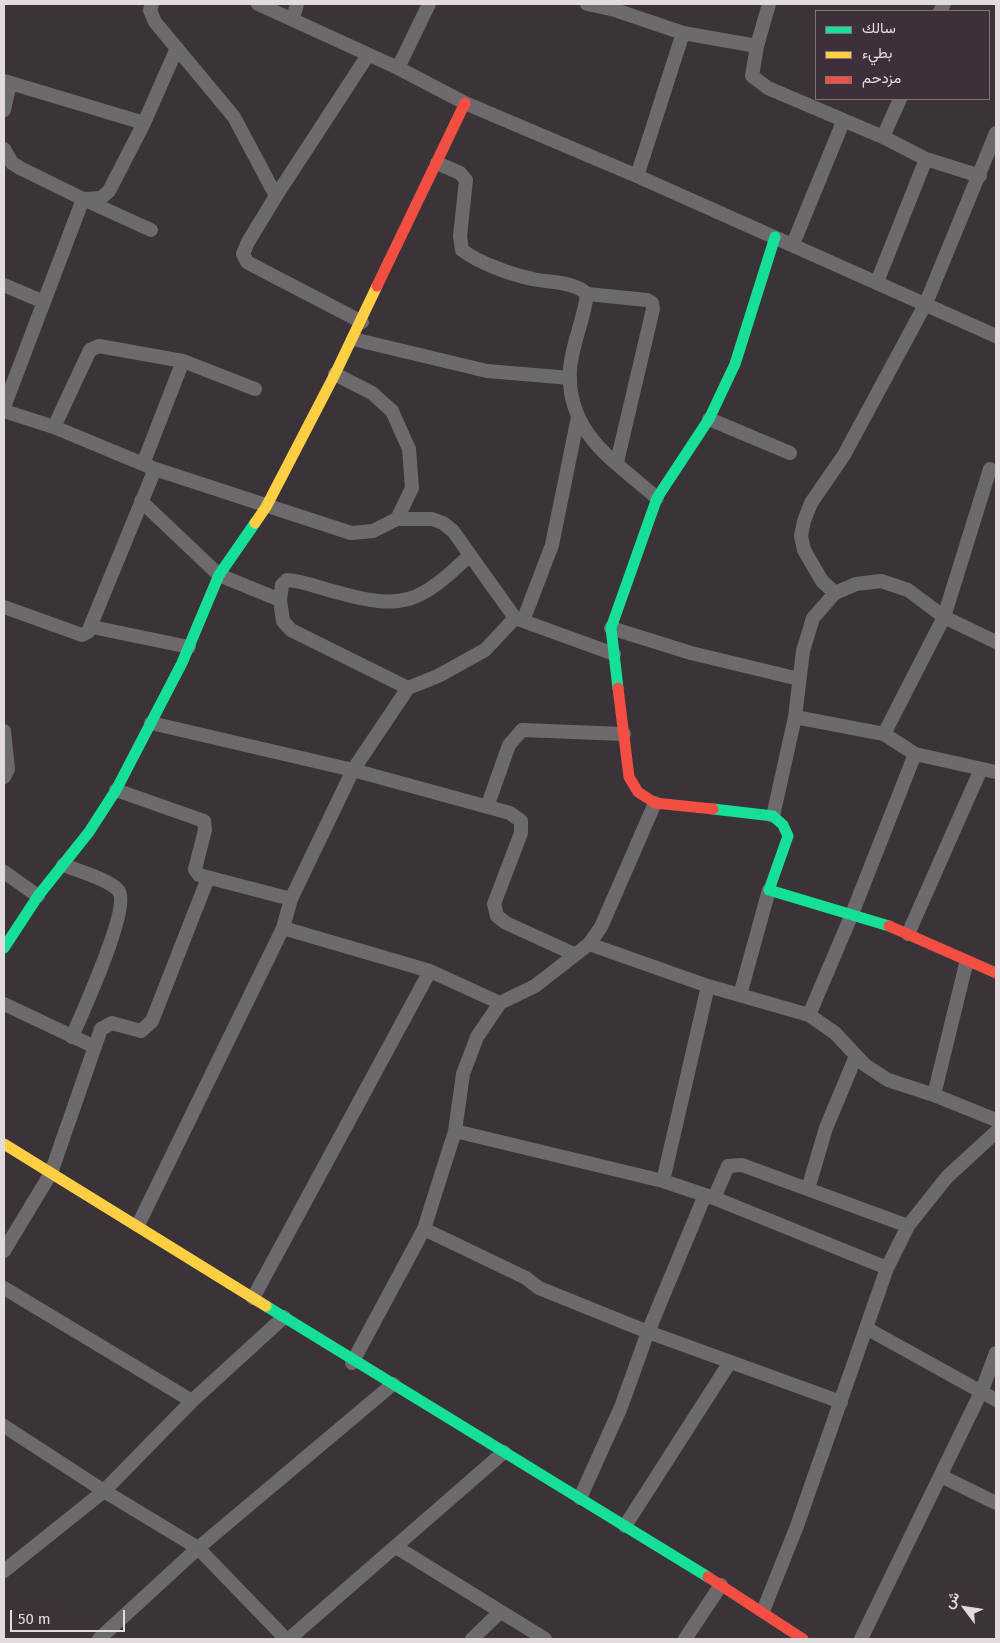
<!DOCTYPE html>
<html>
<head>
<meta charset="utf-8">
<style>
	body { margin:0 }
	#map { position:relative; width:1000px; height:1643px; overflow:hidden; background:#3a3337; font-family:"Fira Sans",Vazirmatn,sans-serif }
	canvas { display:block }
	.frame { position:absolute; inset:0; border:5px solid #e3dadf; pointer-events:none }
	.legend { position:absolute; left:815px; top:10px; width:175px; height:90px; box-sizing:border-box; background:#3d3038; border:1px solid #7f747b; margin:0; padding:6px 9px; list-style:none; font-size:15px; color:#e3dadf }
	.legend li { display:flex; align-items:center; gap:10px; height:25px }
	.legend b { width:25px; border:1px solid #7f747b }
	.north { position:absolute; left:940px; top:1583px; width:50px; height:50px; -webkit-text-stroke:4px #3d3038; paint-order:stroke; rotate:301deg; font-size:14px; font-weight:700; line-height:20px; text-align:center; color:#e3dadf }
	.north::after { content:''; display:block; margin:auto; width:18px; height:22px; background:#e3dadf; clip-path:polygon(50% 0,100% 100%,50% 72%,0 100%) }
	.scale { position:absolute; left:10px; top:1610px; width:115px; height:22px; box-sizing:border-box; border:2px solid #e3dadf; border-top:0; padding-left:6px; font-size:15px; line-height:18px; white-space:nowrap; color:#e3dadf; -webkit-text-stroke:4px #3d3038; paint-order:stroke }
</style>
</head>
<body>
<div id="map">
<canvas width="1000" height="1643"></canvas>
<div class="frame"></div>
<ul class="legend">
<li><b style="height:6px;background:#16e098"></b>سالك</li>
<li><b style="height:6px;background:#ffcf43"></b>بطيء</li>
<li><b style="height:6px;background:#f24e42"></b>مزدحم</li>
</ul>
<div class="north">ش</div>
<div class="scale">50 m</div>
</div>
<script>
const ctx = document.querySelector('canvas').getContext('2d');
ctx.lineJoin = 'round';
function trace(path, color, width, dash) { ctx.strokeStyle = color; ctx.lineWidth = width; ctx.lineCap = dash ? 'butt' : 'round'; ctx.setLineDash(dash || []); ctx.stroke(path); }
trace(new Path2D(`
	M 152,4 L 150,10 L 155,22 L 234,117 L 276,196
	M 258,4 L 398,68 L 465,103 L 637,176 L 996,336
	M 587,4 L 615,10 L 683,33 L 757,46
	M 769,4 L 757,46 L 752,76 L 768,88 L 883,137 L 926,159 L 980,176
	M 940,11 L 944,4
	M 293,18 L 297,4
	M 398,68 L 429,4
	M 4,81 L 144,123
	M 4,110 L 10,83
	M 883,137 L 900,99
	M 4,149 L 12,163 L 20,168 L 83,199 L 101,198 L 109,191 L 144,123 L 177,48
	M 437,163 L 460,173 L 466,180 L 460,236 L 462,250 C 479,263 512,275 533,279 C 550,283 574,281 587,294 C 584,320 572,344 570,369 C 566,434 615,461 657,498
	M 637,176 L 683,33
	M 793,244 L 843,122
	M 877,282 L 926,159
	M 4,285 L 44,302
	M 587,294 L 647,300 L 652,303 L 653,309 L 617,462
	M 362,322 L 260,269 L 247,262 L 243,254 L 248,242 L 276,196 L 368,55
	M 353,339 L 487,371 L 570,378
	M 335,374 L 372,393 L 392,411 L 409,449 L 412,488 L 397,519
	M 4,407 L 83,199 L 151,230
	M 4,411 L 54,427 L 155,469 L 351,533 L 373,531 L 397,519 L 432,519 L 443,523 L 453,531 L 515,618 L 614,654
	M 709,419 L 790,453
	M 54,427 L 90,350 L 99,346 L 183,361 L 255,389
	M 143,464 L 183,361
	M 141,501 L 219,575 L 280,600 L 283,621 L 291,630 L 408,688
	M 835,593 L 822,581 L 804,550 L 801,536 L 804,521 L 811,503 L 844,455 L 926,303 L 996,133
	M 280,600 L 282,585 L 287,580 C 303,581 320,588 336,592 C 404,611 419,603 469,556
	M 4,607 L 82,635 L 88,632 L 155,469
	M 523,621 L 552,545 L 578,417
	M 92,627 L 189,647
	M 611,628 L 691,653 L 799,679
	M 795,717 L 884,734 L 915,754 L 996,772
	M 151,723 L 353,770 L 510,813 L 521,821 L 521,833 L 494,904 L 497,916 L 506,923 L 574,954
	M 4,731 L 8,769 L 4,777
	M 884,734 L 944,617 L 990,469
	M 116,790 L 204,821 L 205,830 L 195,869 L 199,875 L 291,899
	M 487,807 L 509,745 L 522,730 L 624,734
	M 773,816 L 795,717 L 803,651 L 813,618 L 835,593 L 856,584 L 881,581 L 908,590 L 944,617 L 996,642
	M 63,865 C 77,870 110,880 118,890 C 132,906 81,1015 72,1037
	M 4,872 L 38,896
	M 283,928 L 430,971 L 500,1003
	M 908,934 L 981,769
	M 589,944 L 708,986 L 809,1015 L 835,1033 L 865,1065 L 888,1080 L 934,1095 L 996,1120
	M 740,995 L 769,890
	M 4,1004 L 95,1047
	M 809,1015 L 852,914 L 915,754
	M 934,1095 L 966,964
	M 455,1131 L 663,1181 L 714,1198 L 887,1268
	M 663,1181 L 708,986
	M 808,1189 L 826,1128 L 856,1056
	M 714,1198 L 728,1166 L 742,1165 L 908,1226
	M 138,1225 L 283,928 L 291,899 L 353,770 L 408,688 L 438,676 L 485,650 L 515,618
	M 424,1229 L 526,1278 L 539,1288 L 648,1332 L 841,1402
	M 4,1251 L 51,1173 L 101,1029 L 112,1023 L 141,1031 L 152,1021 L 208,878
	M 4,1288 L 192,1401
	M 253,1298 L 430,971
	M 866,1328 L 996,1400
	M 352,1363 L 424,1229 L 455,1131 L 463,1074 L 477,1037 L 500,1003 L 535,986 L 589,944 L 601,927 L 655,803
	M 4,1426 L 104,1491 L 198,1548 L 286,1639
	M 941,1476 L 996,1503
	M 580,1498 L 621,1407 L 648,1332 L 705,1195
	M 625,1526 L 730,1362
	M 396,1547 L 545,1639
	M 4,1571 L 104,1491 L 192,1401 L 284,1317
	M 763,1611 L 797,1526 L 887,1268 L 908,1226 L 947,1177 L 996,1132
	M 99,1639 L 198,1548 L 393,1384
	M 289,1639 L 504,1452
	M 472,1639 L 499,1613
	M 685,1639 L 721,1585
	M 861,1639 L 982,1390 L 996,1353`), '#6c6a6d', 14);
trace(new Path2D(`
	M 618,688 L 611,628 L 657,498 L 709,419 L 735,364 L 775,237
	M 713,809 L 773,816 L 783,825 L 788,836 L 769,890 L 889,926
	M 4,948 L 38,896 L 89,832 L 116,790 L 182,663 L 219,575 L 255,523
	M 266,1306 L 708,1577`), '#16e098', 11);
trace(new Path2D(`
	M 255,523 L 266,507 L 335,374 L 377,286
	M 4,1144 L 266,1306`), '#ffcf43', 11);
trace(new Path2D(`
	M 377,286 L 465,103
	M 618,688 L 629,777 L 638,792 L 655,803 L 713,809
	M 889,926 L 996,973
	M 708,1577 L 803,1639`), '#f24e42', 11);
</script>
</body>
</html>
